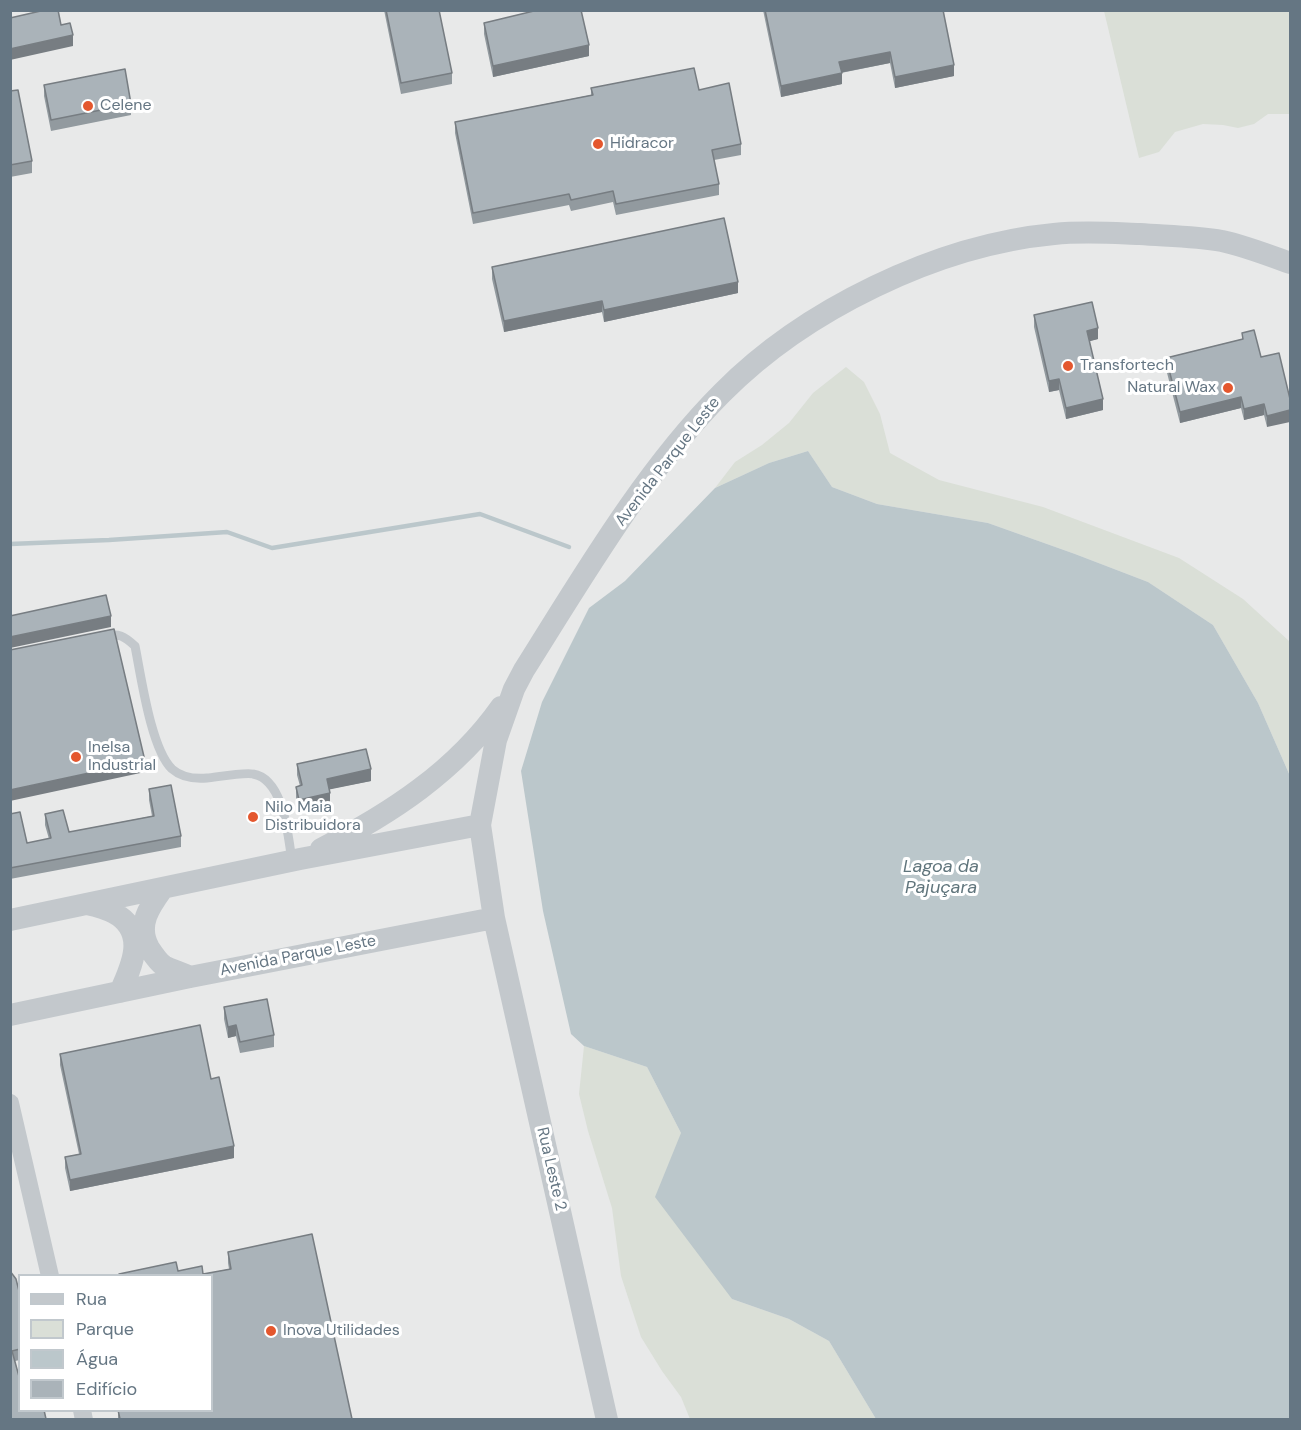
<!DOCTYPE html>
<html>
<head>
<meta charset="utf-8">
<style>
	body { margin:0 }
	#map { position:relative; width:1301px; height:1430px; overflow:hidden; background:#fafaf8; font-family:"DM Sans",sans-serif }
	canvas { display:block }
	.frame { position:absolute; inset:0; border:12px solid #657683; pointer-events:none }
	.legend { position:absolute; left:18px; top:1274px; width:195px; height:138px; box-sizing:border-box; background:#fff; border:2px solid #c1c8cd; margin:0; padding:8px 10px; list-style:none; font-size:18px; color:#657683 }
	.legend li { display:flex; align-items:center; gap:12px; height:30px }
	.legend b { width:30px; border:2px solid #c1c8cd }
</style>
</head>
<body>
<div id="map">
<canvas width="1301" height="1430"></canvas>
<div class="frame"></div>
<ul class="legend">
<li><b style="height:8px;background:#c3c8cc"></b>Rua</li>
<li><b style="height:16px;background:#dadfd7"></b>Parque</li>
<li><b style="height:16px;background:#bbc7cb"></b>Água</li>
<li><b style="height:16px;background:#aab3b9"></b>Edifício</li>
</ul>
</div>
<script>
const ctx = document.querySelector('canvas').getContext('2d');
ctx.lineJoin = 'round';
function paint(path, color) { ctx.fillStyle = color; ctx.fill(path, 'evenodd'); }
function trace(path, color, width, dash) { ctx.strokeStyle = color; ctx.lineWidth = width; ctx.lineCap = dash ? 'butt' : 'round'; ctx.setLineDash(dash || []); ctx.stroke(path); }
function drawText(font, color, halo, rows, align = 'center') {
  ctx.font = font + ' "DM Sans",sans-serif'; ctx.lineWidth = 6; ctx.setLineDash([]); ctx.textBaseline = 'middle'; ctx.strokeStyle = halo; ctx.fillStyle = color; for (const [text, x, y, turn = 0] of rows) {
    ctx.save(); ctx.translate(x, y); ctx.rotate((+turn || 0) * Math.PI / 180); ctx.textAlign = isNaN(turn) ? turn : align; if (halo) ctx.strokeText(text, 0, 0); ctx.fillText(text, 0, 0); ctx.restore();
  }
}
paint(new Path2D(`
	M 10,11 L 1290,11 L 1290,1419 L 11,1419 ZM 20,1276 L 212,1276 L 212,1410 L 20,1410 Z`), '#e8e9e9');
paint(new Path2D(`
	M 1104,11 L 1290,11 L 1290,114 L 1268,114 L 1254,124 L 1238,128 L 1223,125 L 1203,124 L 1175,132 L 1159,152 L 1139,158 Z
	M 846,367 L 864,382 L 880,414 L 890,453 L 939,480 L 1043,507 L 1179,558 L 1243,599 L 1289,641 L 1290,645 L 1290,776 L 1258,703 L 1213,625 L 1148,582 L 1075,554 L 988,523 L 877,504 L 832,487 L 808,451 L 769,463 L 715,488 L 735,462 L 762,445 L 789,423 L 813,393 Z
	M 584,1046 L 647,1067 L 681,1133 L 732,1299 L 789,1319 L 829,1341 L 876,1419 L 690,1419 L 681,1397 L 662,1371 L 641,1337 L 621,1276 L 612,1208 L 588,1131 L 579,1094 Z`), '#dadfd7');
paint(new Path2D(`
	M 808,451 L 832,487 L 877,504 L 988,523 L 1075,554 L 1148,582 L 1213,625 L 1258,703 L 1290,776 L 1290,1419 L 876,1419 L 829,1341 L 789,1319 L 732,1299 L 655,1197 L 681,1133 L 647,1067 L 584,1046 L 571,1034 L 543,911 L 521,771 L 542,702 L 589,608 L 625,581 L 715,488 L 769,463 Z`), '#bbc7cb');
trace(new Path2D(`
	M 10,544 L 109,540 L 227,532 L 272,548 L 480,514 L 569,547`), '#bbc7cb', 4.5);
trace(new Path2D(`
	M 105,636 C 119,633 124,636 135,646 C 141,676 151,749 172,769 C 181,777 195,779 207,778 C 217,777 245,772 253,774 C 284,779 288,836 292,861`), '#c3c8cc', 9);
trace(new Path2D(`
	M 10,1103 L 50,1276
	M 82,1410 L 84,1420`), '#c3c8cc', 18);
trace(new Path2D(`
	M 321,849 C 390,814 456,771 501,707
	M 163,888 C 150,906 136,925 149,948 C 153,954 158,962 164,966 C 172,970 182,973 190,977
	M 87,904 C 96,906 105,908 114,913 C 148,931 132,966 120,992
	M 10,920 L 300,859 L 480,825
	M 10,1015 L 190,977 L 494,918
	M 607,1420 L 494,918 L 480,825 L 496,740 L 514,689 L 524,670 C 582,578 645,470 722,393 C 804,310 937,245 1054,234 C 1083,231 1112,233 1140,234 C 1167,236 1195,236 1222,241 C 1245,246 1268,255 1290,263`), '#c3c8cc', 22);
paint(new Path2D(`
	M 384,10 L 439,10 L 452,73 L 452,84 L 401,94 Z
	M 763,10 L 943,10 L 954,76 L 895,88 L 890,63 L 841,73 L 842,84 L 781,97 Z
	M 484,23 L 589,56 L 493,77 L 484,34 Z
	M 44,85 L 131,104 L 131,115 L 51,131 L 44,96 Z
	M 591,88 L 699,90 L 741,144 L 741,155 L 714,160 L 719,184 L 719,195 L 616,215 L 613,202 L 571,211 L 569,205 L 473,224 L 455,133 L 455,122 L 591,95 Z
	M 10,91 L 32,161 L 32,173 L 10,177 Z
	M 492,267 L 738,293 L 604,322 L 602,312 L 504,332 L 492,279 Z
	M 1034,315 L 1098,339 L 1089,341 L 1103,410 L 1066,419 L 1059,390 L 1049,392 L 1034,327 Z
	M 1242,333 L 1261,357 L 1279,353 L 1267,427 L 1264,415 L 1244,420 L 1241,408 L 1180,423 L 1166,369 L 1166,358 L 1242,339 Z
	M 297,764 L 371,781 L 329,789 L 330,805 L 299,811 L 296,798 L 296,787 L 300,786 L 297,775 Z
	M 149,789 L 181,836 L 181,847 L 10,879 L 10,814 L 27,843 L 49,839 L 45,825 L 45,814 L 69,832 L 152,816 L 149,800 Z
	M 224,1007 L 274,1035 L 274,1047 L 240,1053 L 236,1036 L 228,1038 L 224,1019 Z
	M 60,1054 L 211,1079 L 234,1158 L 70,1191 L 65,1168 L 65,1157 L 79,1154 L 60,1065 Z
	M 228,1252 L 352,1419 L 118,1419 L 118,1410 L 212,1410 L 178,1271 L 203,1274 L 229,1269 L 228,1263 Z
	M 10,1271 L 20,1295 L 20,1360 L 15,1361 L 20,1380 L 10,1419 Z`), '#929a9f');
paint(new Path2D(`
	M 73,35 L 73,46 L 10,60 L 10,49 Z
	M 589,45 L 589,56 L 493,77 L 493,66 Z
	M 890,52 L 890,63 L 839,73 L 839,62 Z
	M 954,65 L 954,76 L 895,88 L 895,77 Z
	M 842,73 L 842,84 L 781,97 L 781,86 Z
	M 738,282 L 738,293 L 604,322 L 604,310 Z
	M 602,301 L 602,312 L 504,332 L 504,321 Z
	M 1098,328 L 1098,339 L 1087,342 L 1087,331 Z
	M 1059,379 L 1059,390 L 1049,392 L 1049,381 Z
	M 1241,397 L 1241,408 L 1180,423 L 1180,412 Z
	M 1103,399 L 1103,410 L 1066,419 L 1066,408 Z
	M 1264,404 L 1264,415 L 1244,420 L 1244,409 Z
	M 1290,410 L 1290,422 L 1267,427 L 1267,416 Z
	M 111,616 L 111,627 L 10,648 L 10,637 Z
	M 145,761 L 145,772 L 10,801 L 10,790 Z
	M 371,769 L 371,781 L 327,790 L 327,779 Z
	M 330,793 L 330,805 L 299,811 L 299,800 Z
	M 236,1025 L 236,1036 L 228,1038 L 228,1027 Z
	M 234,1146 L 234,1158 L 70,1191 L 70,1180 Z`), '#777d82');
const building = new Path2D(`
	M 45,10 L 58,10 L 61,25 L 70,23 L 73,35 L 10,49 L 10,18 Z
	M 386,10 L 439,10 L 452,73 L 401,83 Z
	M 538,10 L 581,10 L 589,45 L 493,66 L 484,23 Z
	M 765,10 L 943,10 L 954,65 L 895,77 L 890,52 L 839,62 L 842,73 L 781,86 Z
	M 694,68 L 699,90 L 729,83 L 741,144 L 712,150 L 719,184 L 616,204 L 613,191 L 571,200 L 569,194 L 473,213 L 455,122 L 593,95 L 591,88 Z
	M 125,69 L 131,104 L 51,120 L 44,85 Z
	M 18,90 L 32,161 L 10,165 L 10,91 Z
	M 724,218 L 738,282 L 604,310 L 602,301 L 504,321 L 492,267 Z
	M 1092,302 L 1098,328 L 1087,331 L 1103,399 L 1066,408 L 1059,379 L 1049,381 L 1034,315 Z
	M 1254,330 L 1261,357 L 1279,353 L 1290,399 L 1290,410 L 1267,416 L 1264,404 L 1244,409 L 1241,397 L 1180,412 L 1166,358 L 1243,339 L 1242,333 Z
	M 106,595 L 111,616 L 10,637 L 10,616 Z
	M 114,629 L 145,761 L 10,790 L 10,650 Z
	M 366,749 L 371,769 L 327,779 L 330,793 L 299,800 L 296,787 L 302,785 L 297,764 Z
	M 171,785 L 181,836 L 10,868 L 10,814 L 20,812 L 27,843 L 51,838 L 45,814 L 63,810 L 69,832 L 154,816 L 149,789 Z
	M 267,999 L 274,1035 L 240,1042 L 236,1025 L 228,1027 L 224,1007 Z
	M 200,1025 L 211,1079 L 219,1077 L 234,1146 L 70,1180 L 65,1157 L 81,1154 L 60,1054 Z
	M 312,1234 L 352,1419 L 120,1419 L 118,1410 L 212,1410 L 212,1275 L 119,1275 L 119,1274 L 176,1262 L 178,1271 L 202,1266 L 203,1274 L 231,1269 L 228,1252 Z
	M 10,1271 L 16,1279 L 20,1295 L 20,1349 L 12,1351 L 20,1380 L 20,1410 L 44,1410 L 46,1419 L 10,1419 Z`);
paint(building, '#aab3b9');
trace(building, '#777d82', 1.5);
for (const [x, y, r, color] of [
	[88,106,6,"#e4572e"],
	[598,144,6,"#e4572e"],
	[1068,366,6,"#e4572e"],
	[1228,388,6,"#e4572e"],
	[76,757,6,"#e4572e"],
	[253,817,6,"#e4572e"],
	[271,1331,6,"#e4572e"]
]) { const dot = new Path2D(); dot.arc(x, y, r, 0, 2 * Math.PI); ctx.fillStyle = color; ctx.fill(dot); trace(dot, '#fff', 2); }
drawText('16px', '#657683', '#fff', [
	["Celene",100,106],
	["Hidracor",610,144],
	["Transfortech",1080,366],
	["Natural Wax",1216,388,"right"],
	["Inelsa",88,748],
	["Industrial",88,766],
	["Nilo Maia",265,808],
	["Distribuidora",265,826],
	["Inova Utilidades",283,1331]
], 'left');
drawText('16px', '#657683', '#fff', [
	["Avenida Parque Leste",668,462,-52],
	["Avenida Parque Leste",298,956,-11],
	["Rua Leste 2",551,1169,77]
]);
drawText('italic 18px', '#60757c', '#fff', [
	["Lagoa da",941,867],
	["Pajuçara",941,888]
]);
</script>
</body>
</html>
